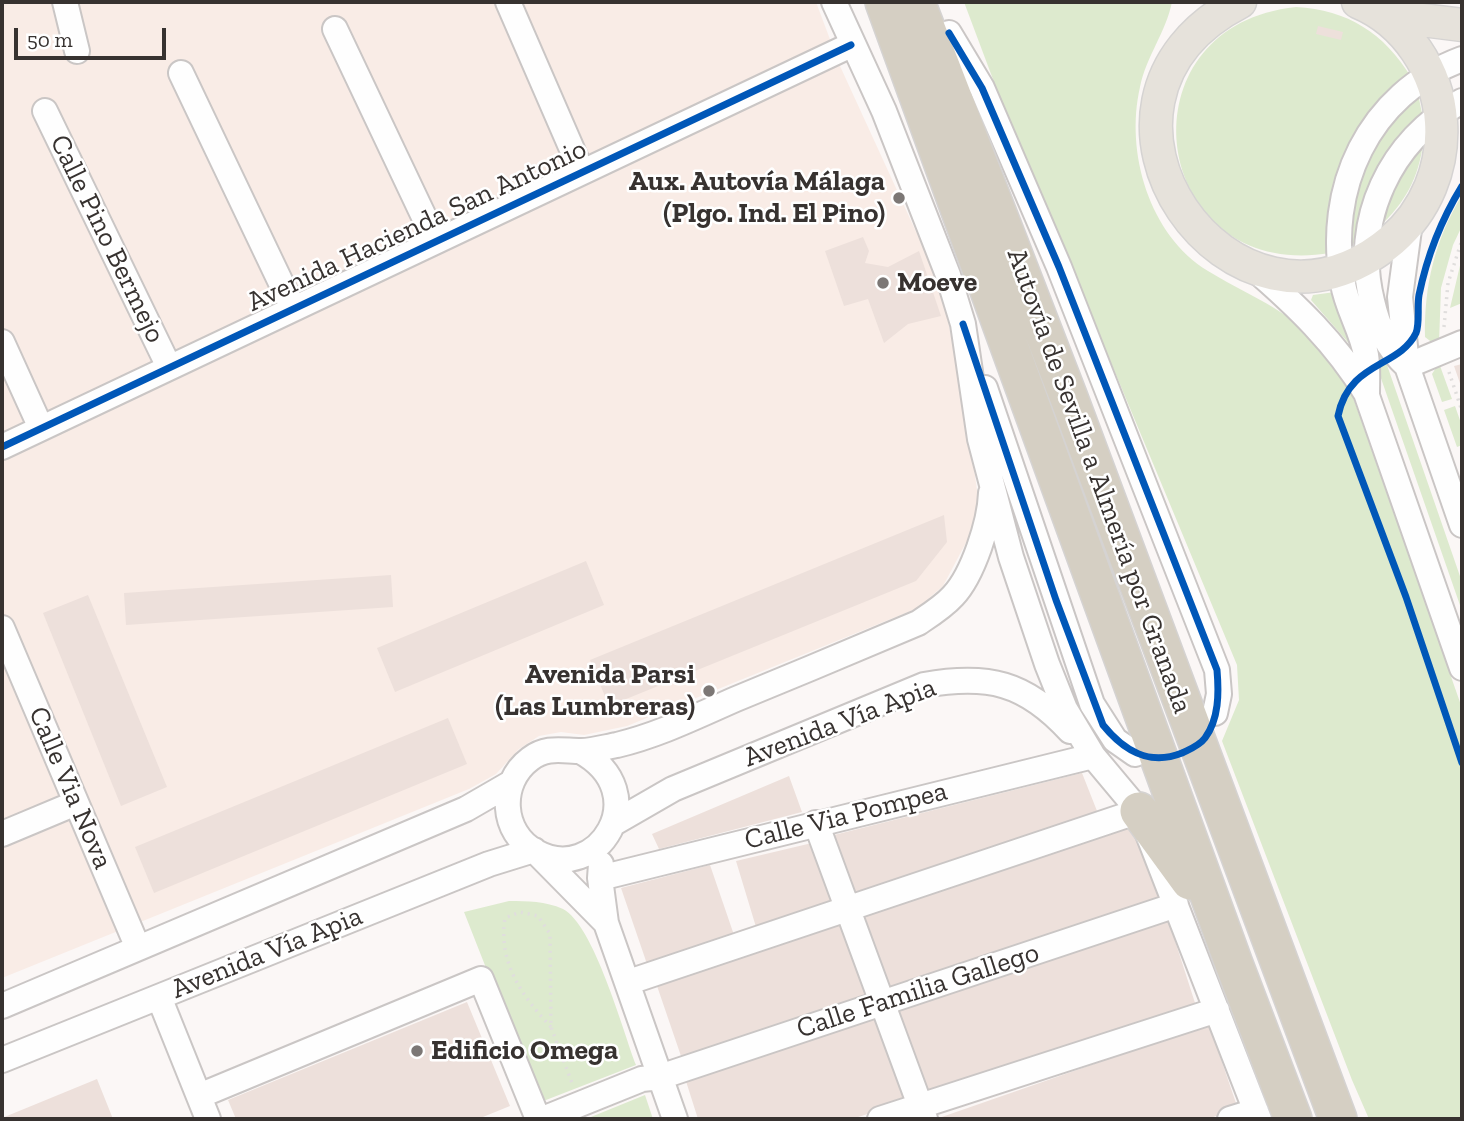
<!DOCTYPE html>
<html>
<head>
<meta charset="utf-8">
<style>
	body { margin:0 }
	#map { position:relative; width:1464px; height:1121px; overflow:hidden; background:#fbf7f6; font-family:"Zilla Slab",serif }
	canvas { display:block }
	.frame { position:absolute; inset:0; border:4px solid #373230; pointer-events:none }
	.scale { position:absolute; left:14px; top:28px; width:152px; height:32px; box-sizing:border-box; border:4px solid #373230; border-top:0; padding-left:9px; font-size:21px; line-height:24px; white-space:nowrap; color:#373230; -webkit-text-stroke:5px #fff; paint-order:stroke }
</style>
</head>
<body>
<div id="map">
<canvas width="1464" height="1121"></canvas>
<div class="frame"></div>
<div class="scale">50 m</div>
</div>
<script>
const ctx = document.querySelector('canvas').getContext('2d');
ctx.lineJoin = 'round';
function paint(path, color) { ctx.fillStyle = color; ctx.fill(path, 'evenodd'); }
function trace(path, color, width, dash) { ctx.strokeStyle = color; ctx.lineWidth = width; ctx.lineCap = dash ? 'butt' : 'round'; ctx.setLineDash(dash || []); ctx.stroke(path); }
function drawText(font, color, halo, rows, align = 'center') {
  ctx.font = font + ' "Zilla Slab",serif'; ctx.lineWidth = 5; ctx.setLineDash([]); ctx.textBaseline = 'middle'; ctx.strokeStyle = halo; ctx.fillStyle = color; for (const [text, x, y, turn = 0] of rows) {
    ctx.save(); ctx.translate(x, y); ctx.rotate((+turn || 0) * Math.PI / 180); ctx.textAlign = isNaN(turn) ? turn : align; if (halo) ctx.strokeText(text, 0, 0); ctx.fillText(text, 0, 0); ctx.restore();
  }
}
paint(new Path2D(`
	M 2,2 L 816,2 L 840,66 L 940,284 L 965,402 L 979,505 L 970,535 L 943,586 L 918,608 L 627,726 L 584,735 L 561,732 L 539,736 L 519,749 L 496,774 L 469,789 L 2,978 Z`), '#f9ece6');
paint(new Path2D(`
	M 964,2 L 1172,2 C 1166,32 1146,57 1140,87 C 1125,152 1149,235 1208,271 C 1242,292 1279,306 1308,333 C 1327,350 1339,373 1352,394 L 1462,708 L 1462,1119 L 1369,1119 L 1352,1080 L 1222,741 L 1239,700 L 1237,665 L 994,82 Z
	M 1296,7 C 1348,10 1384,33 1411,77 L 1383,104 L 1330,253 C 1150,283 1115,26 1296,7 Z
	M 1418,94 L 1423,118 L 1361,240 L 1348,246 L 1344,229 L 1367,147 Z
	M 1423,143 C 1419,177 1405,203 1380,226 L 1380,206 Z
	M 1462,195 L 1462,226 L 1453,245 L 1441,288 L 1439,343 L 1434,344 L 1425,337 C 1424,285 1435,240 1462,195 Z
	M 1462,257 L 1462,303 L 1450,308 Z
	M 1359,284 L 1462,582 L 1462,611 L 1352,295 L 1353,287 Z
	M 1335,292 L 1352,347 L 1311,300 L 1313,295 Z
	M 1439,363 L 1452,399 L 1442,402 L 1432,374 Z
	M 1455,406 L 1462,426 L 1462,445 L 1457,447 L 1444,410 Z
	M 509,901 C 528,901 545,901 563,909 C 594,925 623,1031 636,1065 L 546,1100 L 538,1100 L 464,912 Z
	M 645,1095 L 653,1119 L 586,1119 Z`), '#ddeace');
paint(new Path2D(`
	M 1318,26 L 1343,32 L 1341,40 L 1316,34 Z
	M 863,237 L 869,251 L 865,263 L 888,267 L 919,251 L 941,316 L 908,324 L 884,343 L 868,299 L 844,306 L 825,251 Z
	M 1462,364 L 1462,389 L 1454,366 Z
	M 944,515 L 947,542 L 916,581 L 609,706 L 590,660 Z
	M 586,561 L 604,605 L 395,692 L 377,648 Z
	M 391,575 L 393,607 L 126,625 L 124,593 Z
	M 88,595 L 167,787 L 121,806 L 43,613 Z
	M 448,718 L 467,764 L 154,893 L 135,847 Z
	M 1082,773 L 1099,816 L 851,899 L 830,836 Z
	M 789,776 L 802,812 L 659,849 L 652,834 Z
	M 1137,822 L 1163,901 L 887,991 L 861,913 Z
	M 812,843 L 834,901 L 756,927 L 736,861 Z
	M 710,865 L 734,935 L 647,964 L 621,888 Z
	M 843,918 L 870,995 L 682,1059 L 656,983 Z
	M 1168,919 L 1196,1006 L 926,1094 L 894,1009 Z
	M 467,1002 L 510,1106 L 478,1119 L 236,1119 L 228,1100 Z
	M 880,1013 L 908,1101 L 852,1119 L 698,1119 L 684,1075 Z
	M 1209,1024 L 1238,1109 L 1207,1119 L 936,1119 Z
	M 97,1079 L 113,1119 L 2,1119 L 2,1118 Z`), '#ede0db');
const minor = new Path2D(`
	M 65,2 L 77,51
	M 508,2 L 581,170
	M 834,2 L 884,111 L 948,275 L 963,324 L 980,439 L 1011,557 L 1047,664 L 1065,709 L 1093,756 L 1139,811 L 1259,1119
	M 335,29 L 435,240
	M 949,33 L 982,88 L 1059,267 L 1217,670 L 1219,694 L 1215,713
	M 181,73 L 293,308
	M 45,111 L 169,367
	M 1410,222 L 1400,297 L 1407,366 L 1462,525
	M 1252,267 C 1296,305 1336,343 1366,393 L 1462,668
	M 2,342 L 41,428
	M 1407,366 C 1387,348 1378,327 1372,301 C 1352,220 1390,140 1462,101
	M 1407,366 L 1462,343
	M 985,388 L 1092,704 L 1115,740 L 1135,754
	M 1367,393 C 1367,381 1368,367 1366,355 C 1362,331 1347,308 1343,284 C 1325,189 1368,94 1462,59
	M 2,447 L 851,45
	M 2,628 L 138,948
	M 580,751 C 657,793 597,886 536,852 C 501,833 498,783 530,759 C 547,746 562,751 581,751 C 592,751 606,747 617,745 C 659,735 697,716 736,699 C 797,674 857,649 918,623 C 930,615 943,607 953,596 C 973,575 990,522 991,493
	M 614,823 L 673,789 L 924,685 C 988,674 1025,682 1070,731
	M 816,823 L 925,1119
	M 2,834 L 76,803
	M 537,853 L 606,923
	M 601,864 L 600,878 L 606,923 L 675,1119
	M 600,878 L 1093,756
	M 629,982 L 1139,811
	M 159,997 L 208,1119
	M 2,1006 L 466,809 L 511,783
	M 2,1060 L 489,864 L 534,850
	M 199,1096 L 481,979 L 538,1119
	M 543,1119 L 642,1079 L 660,1077 L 1176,905
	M 880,1119 L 1217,1010
	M 1230,1119 L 1256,1111`);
const major = new Path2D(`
	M 1240,2 C 1043,104 1233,374 1392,240 C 1426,211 1444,167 1441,122 C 1438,71 1406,22 1358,2
	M 1382,15 L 1462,25`);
const highway = new Path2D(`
	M 884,2 L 1234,964 L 1293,1119
	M 916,2 L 1069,398 L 1338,1119
	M 1139,811 L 1190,881`);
trace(minor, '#cac6c5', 28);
trace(major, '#d5d3d2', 35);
trace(highway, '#d5d3d2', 40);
trace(new Path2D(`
	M 1444,327 L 1448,283 L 1462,240
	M 1449,372 L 1462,411
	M 551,1027 C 522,996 498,963 505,918 L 520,912 L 538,916 L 550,934 L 551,1027 L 572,1083`), '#e0dedd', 3.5, [2, 5]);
trace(minor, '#fefefe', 24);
trace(major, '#e6e2db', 32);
trace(highway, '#d5cfc3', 37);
trace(new Path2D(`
	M 949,33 L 982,88 L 1059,267 L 1217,670 C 1219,693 1219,719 1205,738 C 1199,746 1190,749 1182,753 C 1149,766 1124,751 1103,725 L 1056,600 L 963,324
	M 1462,186 C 1441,220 1427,256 1419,295 C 1417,306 1420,323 1416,333 C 1399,368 1349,361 1338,416 L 1406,597 L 1462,763
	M 2,447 L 851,45`), '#0057b8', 7);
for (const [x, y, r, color] of [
	[899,198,7,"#7c7775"],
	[883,283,7,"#7c7775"],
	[709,691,7,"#7c7775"],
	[417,1051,7,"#7c7775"]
]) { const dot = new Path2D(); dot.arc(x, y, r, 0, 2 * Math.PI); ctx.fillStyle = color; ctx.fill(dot); trace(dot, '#fff', 2.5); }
drawText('bold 28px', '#373230', '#fff', [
	["Aux. Autovía Málaga",885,182],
	["(Plgo. Ind. El Pino)",885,214],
	["Moeve",897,283,"left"],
	["Avenida Parsi",695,675],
	["(Las Lumbreras)",695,707],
	["Edificio Omega",431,1051,"left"]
], 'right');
drawText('28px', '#373230', '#fff', [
	["Avenida Hacienda San Antonio",417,226,-25],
	["Calle Pino Bermejo",107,239,64],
	["Autovía de Sevilla a Almería por Granada",1099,481,70],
	["Avenida Vía Apia",840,723,-21],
	["Calle Via Nova",70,788,67],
	["Calle Via Pompea",846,816,-14],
	["Avenida Vía Apia",267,953,-22],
	["Calle Familia Gallego",918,991,-18]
]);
</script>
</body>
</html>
